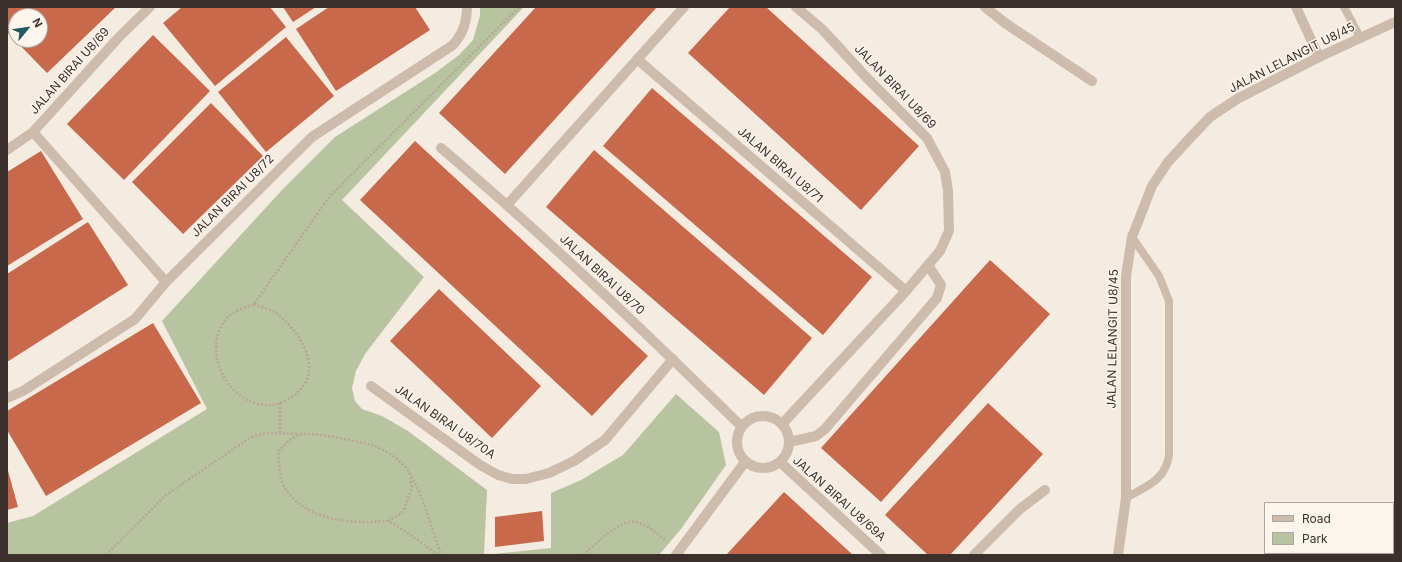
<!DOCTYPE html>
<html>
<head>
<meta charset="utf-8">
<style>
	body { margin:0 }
	#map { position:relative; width:1402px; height:562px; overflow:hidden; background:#f4ebe1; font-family:Inter,sans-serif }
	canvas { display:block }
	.frame { position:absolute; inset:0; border:8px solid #3b302b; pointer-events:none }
	.legend { position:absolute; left:1264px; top:502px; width:130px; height:52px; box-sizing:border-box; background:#fbf5ee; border:1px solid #aea6a0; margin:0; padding:5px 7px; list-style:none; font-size:12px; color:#3b302b }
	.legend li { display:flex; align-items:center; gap:8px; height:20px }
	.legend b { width:20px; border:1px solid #aea6a0 }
	.north { position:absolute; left:8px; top:8px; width:40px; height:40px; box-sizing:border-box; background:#fbf5ee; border:1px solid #aea6a0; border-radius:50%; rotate:61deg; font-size:11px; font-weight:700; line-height:16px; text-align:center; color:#3b302b }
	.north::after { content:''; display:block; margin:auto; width:14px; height:18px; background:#1f5a5e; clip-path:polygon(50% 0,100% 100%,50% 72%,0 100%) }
</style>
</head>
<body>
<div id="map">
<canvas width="1402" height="562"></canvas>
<div class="frame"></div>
<ul class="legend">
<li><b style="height:5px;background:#cdbbac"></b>Road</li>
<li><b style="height:11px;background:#b8c4a0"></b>Park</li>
</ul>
<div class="north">N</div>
</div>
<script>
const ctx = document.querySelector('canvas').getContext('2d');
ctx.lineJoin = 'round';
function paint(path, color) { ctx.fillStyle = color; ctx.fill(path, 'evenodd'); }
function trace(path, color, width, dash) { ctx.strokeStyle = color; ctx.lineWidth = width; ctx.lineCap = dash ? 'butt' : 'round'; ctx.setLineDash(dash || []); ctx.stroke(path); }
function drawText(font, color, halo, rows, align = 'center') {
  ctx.font = font + ' Inter,sans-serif'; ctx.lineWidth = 3; ctx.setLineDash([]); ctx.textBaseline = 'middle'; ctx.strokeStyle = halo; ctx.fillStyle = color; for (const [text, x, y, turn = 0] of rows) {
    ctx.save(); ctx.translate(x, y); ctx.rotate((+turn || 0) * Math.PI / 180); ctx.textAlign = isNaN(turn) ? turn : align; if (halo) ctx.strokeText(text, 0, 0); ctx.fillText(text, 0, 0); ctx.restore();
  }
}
paint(new Path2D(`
	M 480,7 L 524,7 L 342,200 L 424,277 L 365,354 L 356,371 L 352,388 L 355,401 L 362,409 L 382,416 L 408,431 L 487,490 L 484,555 L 7,555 L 7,523 L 33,516 L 207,409 L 162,321 L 282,190 L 335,137 L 435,73 L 459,55 L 473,40 L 480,16 Z
	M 676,394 L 719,432 L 726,465 L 681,529 L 659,555 L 485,555 L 551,548 L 551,493 L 581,480 L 623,455 Z`), '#b8c4a0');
paint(new Path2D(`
	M 7,7 L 116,7 L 47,73 L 7,32 ZM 16,16 L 40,16 L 40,40 L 16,40 Z
	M 182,7 L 270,7 L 286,27 L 215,86 L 163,23 Z
	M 283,7 L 316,7 L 293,22 Z
	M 329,7 L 415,7 L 430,30 L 336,91 L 296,29 Z
	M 536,7 L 657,7 L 505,174 L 439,113 Z
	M 730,7 L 766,7 L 919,146 L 861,210 L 688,53 Z
	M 153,35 L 210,91 L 124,180 L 67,124 Z
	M 286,37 L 334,96 L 266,152 L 218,92 Z
	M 652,88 L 872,277 L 823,335 L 603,146 Z
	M 211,103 L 263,156 L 183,234 L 132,182 Z
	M 415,141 L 648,356 L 592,416 L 360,200 Z
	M 594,150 L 812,338 L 764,395 L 546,207 Z
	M 41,151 L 83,219 L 7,266 L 7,172 Z
	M 88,222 L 128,285 L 7,362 L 7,274 Z
	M 990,260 L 1050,314 L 881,502 L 821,448 Z
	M 439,289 L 541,386 L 492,438 L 390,341 Z
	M 153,323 L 201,403 L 46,496 L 7,430 L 7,411 Z
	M 988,403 L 1043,454 L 950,555 L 928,555 L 885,515 Z
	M 7,467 L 18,507 L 7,510 Z
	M 784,492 L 853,555 L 728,555 L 727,554 Z
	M 542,511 L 544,541 L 495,547 L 495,517 Z`), '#c8694b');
trace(new Path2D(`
	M 254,304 C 261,307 270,309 276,313 C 299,330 324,368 298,392 C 254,434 193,366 225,320 C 231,312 244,308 254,304 L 330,196 L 519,7
	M 280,403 L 280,433
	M 388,521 L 403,512 L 412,487 L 410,478
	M 106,555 L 166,495 L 251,437 L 267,433 L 299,434
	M 438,555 C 430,549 394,522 387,521 C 380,520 371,523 363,522 C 333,521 302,515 285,488 C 279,477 279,463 278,452 C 284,445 290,438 299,435 C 312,431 361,442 375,446 C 387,451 402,461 409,472 C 423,495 432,529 441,555
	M 583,555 C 595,545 619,519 635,522 C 647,524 658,535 667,541`), '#b9a596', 2.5, [2, 2]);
trace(new Path2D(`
	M 1344,7 L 1360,37
	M 1126,498 C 1145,487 1166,480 1169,455 L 1169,301 L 1159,276 L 1132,237`), '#cdbbac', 8);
trace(new Path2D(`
	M 985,7 L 1005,23 L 1092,81
	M 1296,7 L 1319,57
	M 637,59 L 906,291
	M 33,132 L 166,282
	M 441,148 C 545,236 644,331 741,426
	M 7,150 L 33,132 L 120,36 L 150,7
	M 507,205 L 684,7
	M 371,386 L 480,465 L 498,475 L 512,479 L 526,479 L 549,473 L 574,461 L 605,440 L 673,359
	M 7,398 L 23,391 L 135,319 L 166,282 L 312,137 L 453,45 C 463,34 467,21 467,7
	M737 442a26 26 0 1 1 52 0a26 26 0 1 1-52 0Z
	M 782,424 L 906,291 L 940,251 L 949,231 L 948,191 L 945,172 L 927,138 L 867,78 L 822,29 L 796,7
	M 789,442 L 816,436 L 825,429 L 937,298 L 941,285 L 928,265
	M 780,462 L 881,555
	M 676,555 L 745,462
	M 974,555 L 1020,509 L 1045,490`), '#cdbbac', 10);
trace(new Path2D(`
	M 1118,555 L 1126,498 L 1126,276 L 1132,237 L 1152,186 L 1168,162 L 1190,138 L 1210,117 L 1237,99 L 1319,57 L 1395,22`), '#cdbbac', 10);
drawText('12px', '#3b302b', '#fbf5ee', [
	["JALAN LELANGIT U8/45",1292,58,-27],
	["JALAN BIRAI U8/69",70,71,-48],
	["JALAN BIRAI U8/69",895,87,46],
	["JALAN BIRAI U8/71",780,165,41],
	["JALAN BIRAI U8/72",233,196,-45],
	["JALAN BIRAI U8/70",602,275,43],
	["JALAN LELANGIT U8/45",1113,339,-89],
	["JALAN BIRAI U8/70A",445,422,35],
	["JALAN BIRAI U8/69A",839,499,42]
]);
</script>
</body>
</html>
